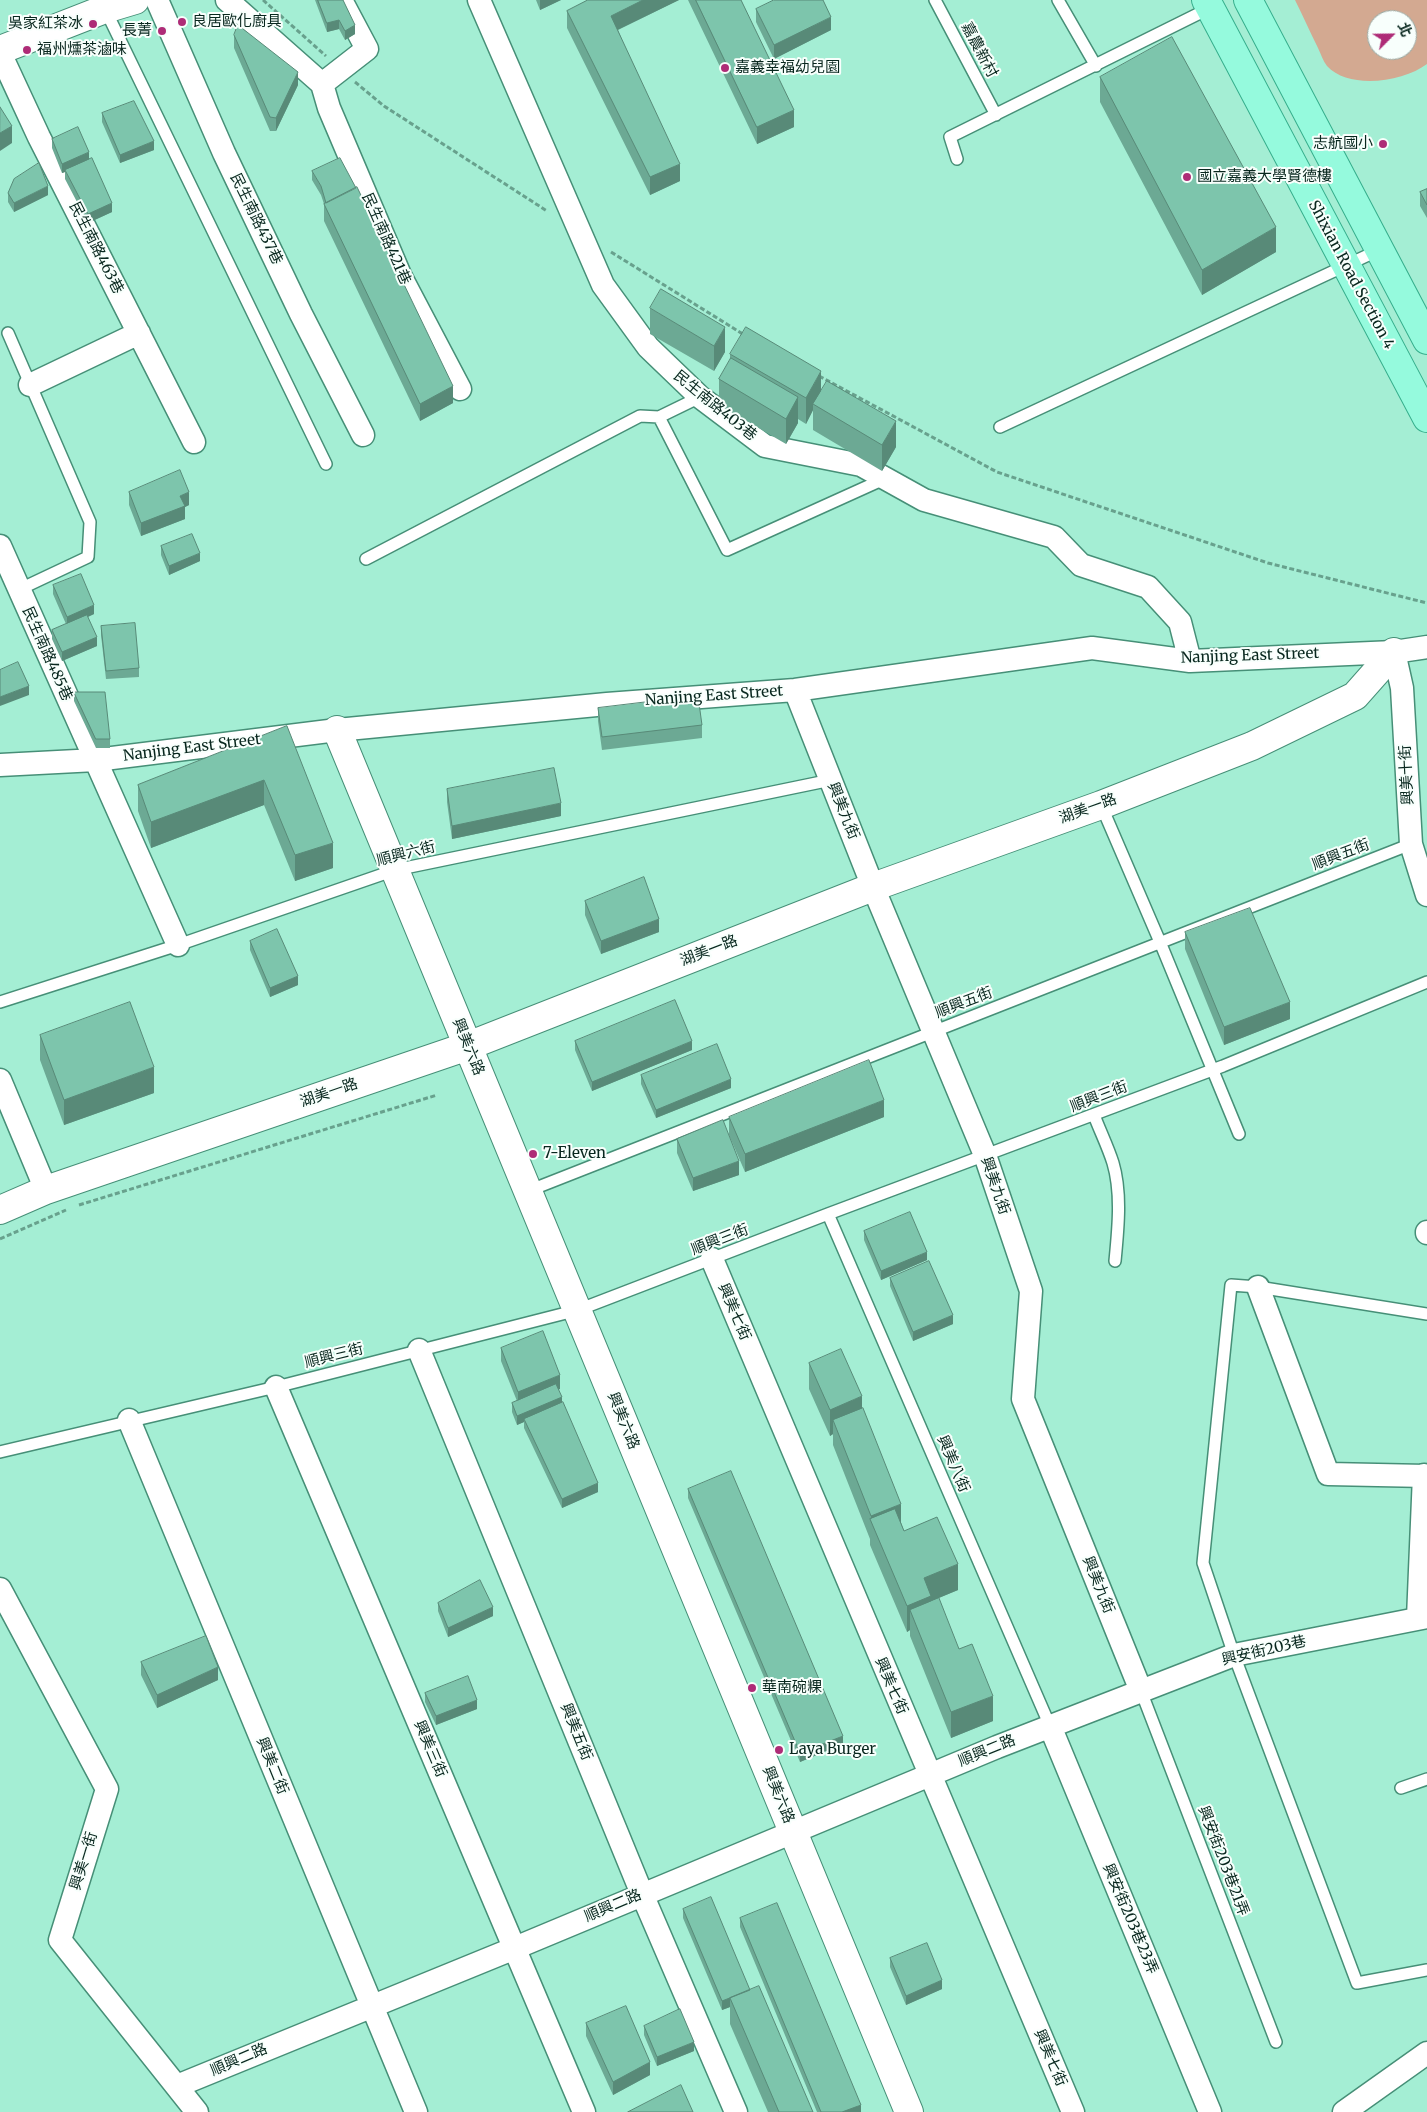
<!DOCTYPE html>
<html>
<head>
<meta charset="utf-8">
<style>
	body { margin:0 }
	#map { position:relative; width:1427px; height:2112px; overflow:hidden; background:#a4eed4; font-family:Merriweather,"Noto Sans TC",serif }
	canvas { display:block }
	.north { position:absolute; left:1367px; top:10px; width:50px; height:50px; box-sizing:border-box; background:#f8fffc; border:1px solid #98a9a3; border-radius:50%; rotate:67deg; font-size:14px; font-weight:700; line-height:20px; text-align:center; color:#08271e }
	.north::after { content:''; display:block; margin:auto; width:18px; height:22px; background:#ae2c77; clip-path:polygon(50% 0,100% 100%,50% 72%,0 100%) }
</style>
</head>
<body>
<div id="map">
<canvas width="1427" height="2112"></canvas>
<div class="north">北</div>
</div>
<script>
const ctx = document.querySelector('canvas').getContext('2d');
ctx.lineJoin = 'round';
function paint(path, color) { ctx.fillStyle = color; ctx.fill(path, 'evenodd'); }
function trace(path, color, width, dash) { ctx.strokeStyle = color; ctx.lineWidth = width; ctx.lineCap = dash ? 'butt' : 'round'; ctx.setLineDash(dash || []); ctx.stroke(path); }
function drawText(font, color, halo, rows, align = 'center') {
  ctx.font = font + ' Merriweather,"Noto Sans TC",serif'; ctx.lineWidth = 4; ctx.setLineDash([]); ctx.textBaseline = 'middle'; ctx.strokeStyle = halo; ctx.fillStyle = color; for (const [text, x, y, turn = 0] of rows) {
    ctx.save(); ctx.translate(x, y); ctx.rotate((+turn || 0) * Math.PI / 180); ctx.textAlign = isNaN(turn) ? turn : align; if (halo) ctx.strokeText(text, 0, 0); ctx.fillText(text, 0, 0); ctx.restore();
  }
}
paint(new Path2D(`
	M 1295,0 L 1427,0 L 1427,64 C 1403,82 1349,90 1327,66 C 1323,61 1321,54 1318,48 C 1310,32 1303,16 1295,0 ZM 1377,20 L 1407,20 L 1407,50 L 1377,50 Z`), '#d3a991');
const lane = new Path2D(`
	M 935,0 L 996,115
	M 1058,0 L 1096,66
	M 105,9 L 326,464
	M 957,159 L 950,137 L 1210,8
	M 8,333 L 90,522 L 88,557 L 18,590
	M 659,417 L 727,550 L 884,479
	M 1000,427 L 1379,250
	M 366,559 L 640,416 L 659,417 L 700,397
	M 1101,805 L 1160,942 L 1239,1134
	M 0,1002 L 178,945 L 395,870 L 831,780
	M 1094,1115 C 1100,1131 1108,1147 1113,1163 C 1122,1193 1118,1230 1115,1261
	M 528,1191 L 1411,844
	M 828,1214 L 1050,1726
	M 1427,1314 L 1258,1287 L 1231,1285 L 1203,1563 L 1234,1655 L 1357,1983 L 1427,1970
	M 0,1452 L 276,1387 L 578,1310 L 828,1214 L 1223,1066 L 1427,982
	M 1141,1691 L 1276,2042
	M 1401,1788 L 1427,1779`);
const street = new Path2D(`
	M 157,0 L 224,153 L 301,314 L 363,435
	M 227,0 L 322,84 L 329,108 L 400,275 L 460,389
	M 479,0 L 603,285 L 648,347 L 700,397 L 765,446 L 861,465 L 924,500 L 1054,537 L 1081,565 L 1148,587 L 1180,622 L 1190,661
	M 0,53 L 39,137 L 194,442
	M 322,84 L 367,49 L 341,0
	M 30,385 L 139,333
	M 0,546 L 178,945
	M 1394,652 L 1402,688 L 1411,844 L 1427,895
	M 795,690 L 873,887 L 985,1155 L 1031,1291 L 1023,1399 L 1141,1691
	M 0,765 L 96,760 L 337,730 L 607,704 L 795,690 L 1092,648 L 1190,661 L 1394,652 L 1427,647
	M 0,1080 L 46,1190
	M 1427,1232 L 1427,1233
	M 712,1259 L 1073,2112
	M 1258,1287 L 1328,1474 L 1427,1476
	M 419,1350 L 642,1894 L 736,2112
	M 276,1387 L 584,2112
	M 129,1420 L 416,2112
	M 0,1589 L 107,1789 L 60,1940 L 197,2112
	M 1418,1618 L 1424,1475
	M 1050,1726 L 1210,2112
	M 177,2086 L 515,1948 L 997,1747 L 1234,1655 L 1427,1617
	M 1344,2112 L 1427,2053`);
const secondary = new Path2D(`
	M 0,50 L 105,9 L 135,0
	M 337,730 L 909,2112
	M 0,1210 L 46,1190 L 468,1046 L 873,887 L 1101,805 L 1252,746 L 1355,696 L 1394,652`);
const primary = new Path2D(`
	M 1206,0 L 1427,418
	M 1248,0 L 1427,340`);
trace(lane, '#468f77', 14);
trace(street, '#468f77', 25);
trace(secondary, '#468f77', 30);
trace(primary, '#36ae8c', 30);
trace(new Path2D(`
	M 263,0 L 326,56
	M 355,82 L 384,106 L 547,211
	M 611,252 L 746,336
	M 819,376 L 997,472 L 1268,563 L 1427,603
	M 79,1205 L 437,1095
	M 0,1239 L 66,1210`), '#68a18d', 3, [5, 2.5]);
trace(lane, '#fff', 11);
trace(street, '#fff', 22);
trace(secondary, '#fff', 28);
trace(primary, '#95fadd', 28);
paint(new Path2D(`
	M 315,0 L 343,0 L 355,34 L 345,40 L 339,29 L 327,32 Z
	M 536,0 L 561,0 L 540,10 Z
	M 588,0 L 679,0 L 618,30 L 680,181 L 650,195 L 567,28 L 567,11 Z
	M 688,0 L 741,0 L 794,127 L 757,144 Z
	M 756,9 L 831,30 L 774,59 L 756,22 Z
	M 234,35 L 298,85 L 276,131 L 270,131 L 234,48 Z
	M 1100,77 L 1276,252 L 1202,295 L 1100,102 Z
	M 102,113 L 154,150 L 120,163 L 102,122 Z
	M 52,139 L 89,159 L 112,212 L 88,223 L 65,179 L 65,172 L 62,173 L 52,148 Z
	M 312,171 L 453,403 L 420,421 L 324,221 L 324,204 L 321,195 L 312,180 Z
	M 1427,189 L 1427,218 L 1420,206 L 1420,192 Z
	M 8,193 L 48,195 L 14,212 L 8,202 Z
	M 650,308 L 725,352 L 714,371 L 650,334 Z
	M 730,354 L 821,391 L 896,447 L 882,471 L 813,430 L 813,410 L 806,424 L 798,419 L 798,423 L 786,444 L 719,405 L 719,379 L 730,360 Z
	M 129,492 L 189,505 L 185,507 L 185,519 L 141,536 L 129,505 Z
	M 161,546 L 200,561 L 169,575 L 161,555 Z
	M 53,585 L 94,614 L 88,617 L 97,646 L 62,661 L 52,639 L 52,630 L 66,624 L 53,594 Z
	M 101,626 L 139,668 L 139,677 L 106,679 L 101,635 Z
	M 74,692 L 110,739 L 110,748 L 96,748 L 74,701 Z
	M 598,708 L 702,725 L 702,738 L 602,750 L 598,721 Z
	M 287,726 L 333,868 L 295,881 L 264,805 L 151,848 L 138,811 L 138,785 Z
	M 447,789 L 561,816 L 452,839 L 447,802 Z
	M 585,901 L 659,932 L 601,954 L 585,915 Z
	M 1185,932 L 1290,1019 L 1224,1045 L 1185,949 Z
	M 250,941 L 298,985 L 270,997 L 250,950 Z
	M 40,1035 L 154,1093 L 64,1125 L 40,1060 Z
	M 575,1041 L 692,1050 L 592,1091 L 575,1050 Z
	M 641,1075 L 731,1088 L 656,1118 L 641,1084 Z
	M 729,1117 L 884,1117 L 745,1172 L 729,1135 Z
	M 677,1139 L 739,1175 L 693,1191 L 677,1153 Z
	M 864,1231 L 927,1260 L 881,1280 L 864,1240 Z
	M 890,1278 L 953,1324 L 913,1341 L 890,1286 Z
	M 501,1348 L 560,1389 L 558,1389 L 562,1403 L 598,1492 L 562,1508 L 524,1428 L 524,1422 L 517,1425 L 512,1412 L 512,1403 L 517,1401 L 501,1361 Z
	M 809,1363 L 862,1409 L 904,1531 L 958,1590 L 931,1601 L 959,1649 L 993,1721 L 951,1738 L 910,1636 L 910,1630 L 907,1632 L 870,1545 L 870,1539 L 833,1445 L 833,1434 L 830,1436 L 809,1389 Z
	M 688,1489 L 843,1744 L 800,1762 L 688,1498 Z
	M 438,1603 L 493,1616 L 448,1637 L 438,1611 Z
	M 141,1662 L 218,1680 L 157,1708 L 141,1675 Z
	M 425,1693 L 477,1709 L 436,1725 L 425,1702 Z
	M 683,1909 L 750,1990 L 813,2112 L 768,2112 L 730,2024 L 730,2007 L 722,2010 L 683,1918 Z
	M 740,1918 L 861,2112 L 817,2112 L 740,1927 Z
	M 890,1958 L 942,1989 L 906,2005 L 890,1967 Z
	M 586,2023 L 650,2075 L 613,2095 L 586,2036 Z
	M 644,2026 L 694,2051 L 657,2066 L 644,2035 Z`), '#6ca994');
paint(new Path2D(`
	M 540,0 L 561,0 L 540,10 Z
	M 643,0 L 679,0 L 611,33 L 611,16 Z
	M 831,17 L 831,30 L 774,59 L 774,45 Z
	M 339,20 L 339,29 L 327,32 L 327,23 Z
	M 355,25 L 355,34 L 345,40 L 345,31 Z
	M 298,72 L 298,85 L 276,131 L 276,118 Z
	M 794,110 L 794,127 L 757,144 L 757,127 Z
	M 12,126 L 12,143 L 0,151 L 0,133 Z
	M 154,141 L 154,150 L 120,163 L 120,155 Z
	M 89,152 L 89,161 L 65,170 L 65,172 L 62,173 L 62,164 Z
	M 680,164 L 680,181 L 650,195 L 650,177 Z
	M 48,186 L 48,195 L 14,212 L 14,203 Z
	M 112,203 L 112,212 L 88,223 L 88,214 Z
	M 1276,227 L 1276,252 L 1202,295 L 1202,270 Z
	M 725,327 L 725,352 L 714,371 L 714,346 Z
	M 821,371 L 821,397 L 813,404 L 813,410 L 806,424 L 806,398 Z
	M 453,386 L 453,403 L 420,421 L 420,404 Z
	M 798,397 L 798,423 L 786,444 L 786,419 Z
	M 896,421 L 896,447 L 882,471 L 882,445 Z
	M 189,492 L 189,505 L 185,507 L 185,519 L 141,536 L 141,523 L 180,496 Z
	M 200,553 L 200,561 L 169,575 L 169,566 Z
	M 94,605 L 94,614 L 67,626 L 67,617 Z
	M 97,637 L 97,646 L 62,661 L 62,652 Z
	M 29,686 L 29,695 L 0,706 L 0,697 Z
	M 264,780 L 264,805 L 151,848 L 151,822 Z
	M 561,803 L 561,816 L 452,839 L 452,826 Z
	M 333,843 L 333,868 L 295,881 L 295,855 Z
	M 659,919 L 659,932 L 601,954 L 601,941 Z
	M 298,976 L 298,985 L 270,997 L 270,988 Z
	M 1290,1002 L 1290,1019 L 1224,1045 L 1224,1027 Z
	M 692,1041 L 692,1050 L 592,1091 L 592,1082 Z
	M 154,1067 L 154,1093 L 64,1125 L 64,1100 Z
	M 731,1079 L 731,1088 L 656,1118 L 656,1110 Z
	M 884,1100 L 884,1117 L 745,1172 L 745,1154 Z
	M 739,1161 L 739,1175 L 693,1191 L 693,1178 Z
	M 927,1252 L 927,1260 L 881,1280 L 881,1271 Z
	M 953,1315 L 953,1324 L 913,1341 L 913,1332 Z
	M 560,1375 L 560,1389 L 518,1405 L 518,1392 Z
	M 862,1396 L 862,1421 L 833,1420 L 833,1434 L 830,1436 L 830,1410 Z
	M 562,1397 L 562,1406 L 524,1419 L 524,1422 L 517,1425 L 517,1416 Z
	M 598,1483 L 598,1492 L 562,1508 L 562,1499 Z
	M 901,1504 L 901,1529 L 871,1522 L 871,1516 Z
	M 958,1564 L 958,1590 L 910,1610 L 910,1630 L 907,1632 L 907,1606 L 924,1578 Z
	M 493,1607 L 493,1616 L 448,1637 L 448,1628 Z
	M 218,1667 L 218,1680 L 157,1708 L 157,1695 Z
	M 993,1696 L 993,1721 L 951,1738 L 951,1712 Z
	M 477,1700 L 477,1709 L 436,1725 L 436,1716 Z
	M 843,1736 L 843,1744 L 800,1762 L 800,1753 Z
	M 942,1980 L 942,1989 L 906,2005 L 906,1996 Z
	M 730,1998 L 730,2007 L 722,2010 L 722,2001 Z
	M 694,2042 L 694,2051 L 657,2066 L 657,2057 Z
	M 650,2062 L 650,2075 L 613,2095 L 613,2082 Z
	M 861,2105 L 861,2112 L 842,2112 Z`), '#588a78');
const building = new Path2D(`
	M 318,0 L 343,0 L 355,25 L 345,31 L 339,20 L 327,23 Z
	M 588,0 L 643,0 L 611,16 L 680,164 L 650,177 L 567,11 Z
	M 696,0 L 741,0 L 794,110 L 757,127 Z
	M 774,0 L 823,0 L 831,17 L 774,45 L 756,9 Z
	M 238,25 L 298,72 L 276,118 L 270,117 L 234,35 Z
	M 1172,37 L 1276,227 L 1202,270 L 1100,77 Z
	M 134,101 L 154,141 L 120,155 L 102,113 Z
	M 0,107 L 12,126 L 0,133 Z
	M 78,127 L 89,152 L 62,164 L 52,139 Z
	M 92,158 L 112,203 L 88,214 L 65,170 Z
	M 340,158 L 356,188 L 326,203 L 321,186 L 312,171 Z
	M 39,163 L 48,186 L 14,203 L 8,193 L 14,179 Z
	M 357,187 L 453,386 L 420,404 L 324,204 Z
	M 1427,189 L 1427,205 L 1420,192 Z
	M 661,289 L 725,327 L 714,346 L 650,308 Z
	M 746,327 L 821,371 L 806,398 L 730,354 Z
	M 731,358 L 798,397 L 786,419 L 719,379 Z
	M 827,381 L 896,421 L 882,445 L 813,404 Z
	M 180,470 L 189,492 L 180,496 L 185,506 L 141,523 L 129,492 Z
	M 192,534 L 200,553 L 169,566 L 161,546 Z
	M 81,574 L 94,605 L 67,617 L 53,585 Z
	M 87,615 L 97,637 L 62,652 L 52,630 Z
	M 135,623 L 139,668 L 106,671 L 101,626 Z
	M 18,662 L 29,686 L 0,697 L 0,670 Z
	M 74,692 L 105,692 L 110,739 L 96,739 Z
	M 698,696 L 702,725 L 602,737 L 598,708 Z
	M 287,726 L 333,843 L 295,855 L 264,780 L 151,822 L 138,785 Z
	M 554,768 L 561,803 L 452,826 L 447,789 Z
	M 644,877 L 659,919 L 601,941 L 585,901 Z
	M 1250,908 L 1290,1002 L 1224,1027 L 1185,932 Z
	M 277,929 L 298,976 L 270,988 L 250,941 Z
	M 675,1000 L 692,1041 L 592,1082 L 575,1041 Z
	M 130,1002 L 154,1067 L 64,1100 L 40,1035 Z
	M 717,1044 L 731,1079 L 656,1110 L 641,1075 Z
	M 869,1060 L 884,1100 L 745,1154 L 729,1117 Z
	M 723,1120 L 739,1161 L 693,1178 L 677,1139 Z
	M 910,1212 L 927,1252 L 881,1271 L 864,1231 Z
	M 929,1261 L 953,1315 L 913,1332 L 890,1278 Z
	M 543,1331 L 560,1375 L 518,1392 L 501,1348 Z
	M 841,1349 L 862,1396 L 830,1410 L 809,1363 Z
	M 556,1384 L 562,1397 L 517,1416 L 512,1403 Z
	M 563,1402 L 598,1483 L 562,1499 L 524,1419 Z
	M 863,1408 L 901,1504 L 871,1516 L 833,1420 Z
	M 731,1471 L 843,1736 L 800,1753 L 688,1489 Z
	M 895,1509 L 904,1531 L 937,1517 L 958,1564 L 924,1578 L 931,1596 L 907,1606 L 870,1519 Z
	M 480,1580 L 493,1607 L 448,1628 L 438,1603 Z
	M 939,1598 L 959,1649 L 972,1644 L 993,1696 L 951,1712 L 910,1610 Z
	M 206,1636 L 218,1667 L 157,1695 L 141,1662 Z
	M 468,1676 L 477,1700 L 436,1716 L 425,1693 Z
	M 711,1897 L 750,1990 L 722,2001 L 683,1909 Z
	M 777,1903 L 861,2105 L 842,2112 L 821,2112 L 740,1918 Z
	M 927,1943 L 942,1980 L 906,1996 L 890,1958 Z
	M 759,1986 L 813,2112 L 779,2112 L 730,1998 Z
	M 626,2006 L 650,2062 L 613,2082 L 586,2023 Z
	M 680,2009 L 694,2042 L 657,2057 L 644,2026 Z
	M 681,2085 L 693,2112 L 628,2112 Z`);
paint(building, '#7dc5ac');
trace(building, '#588a78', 1);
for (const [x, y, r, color] of [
	[182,22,5,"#ae2c77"],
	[93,24,5,"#ae2c77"],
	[162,31,5,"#ae2c77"],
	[27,50,5,"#ae2c77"],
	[725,68,5,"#ae2c77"],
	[1383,144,5,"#ae2c77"],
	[1187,177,5,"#ae2c77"],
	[533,1154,5,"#ae2c77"],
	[752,1688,5,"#ae2c77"],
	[779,1750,5,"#ae2c77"]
]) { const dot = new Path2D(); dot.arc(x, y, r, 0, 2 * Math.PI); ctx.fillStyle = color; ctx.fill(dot); trace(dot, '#f8fffc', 2); }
drawText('15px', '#08271e', '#f8fffc', [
	["良居歐化廚具",192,22],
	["吳家紅茶冰",83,24,"right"],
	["長菁",152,31,"right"],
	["福州燻茶滷味",37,50],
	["嘉義幸福幼兒園",735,68],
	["志航國小",1373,144,"right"],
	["國立嘉義大學賢德樓",1197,177],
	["7-Eleven",543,1154],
	["華南碗粿",762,1688],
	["Laya Burger",789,1750]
], 'left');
drawText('15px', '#08271e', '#f8fffc', [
	["嘉農新村",979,50,62],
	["民生南路437巷",256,219,64],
	["民生南路421巷",386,239,66],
	["民生南路463巷",96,248,63],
	["Shixian Road Section 4",1351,275,62],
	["民生南路403巷",715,406,39],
	["民生南路485巷",47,654,66],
	["Nanjing East Street",1250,656,-2],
	["Nanjing East Street",714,696,-4],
	["Nanjing East Street",192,748,-7],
	["興美十街",1407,775,-93],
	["湖美一路",1088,809,-20],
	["興美九街",843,811,68],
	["順興六街",406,854,-14],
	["順興五街",1341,855,-21],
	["湖美一路",709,951,-21],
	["順興五街",964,1003,-21],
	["興美六路",468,1047,68],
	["湖美一路",329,1093,-19],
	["順興三街",1099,1097,-21],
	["興美九街",995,1186,71],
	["順興三街",720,1240,-21],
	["興美七街",734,1312,67],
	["順興三街",334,1356,-14],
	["興美六路",623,1421,68],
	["興美八街",953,1464,67],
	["興美九街",1098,1585,68],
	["興安街203巷",1264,1651,-13],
	["興美七街",891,1686,67],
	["興美五街",576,1732,68],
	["興美三街",430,1749,67],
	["順興二路",987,1751,-22],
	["興美二街",272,1766,68],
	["興美六路",778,1795,68],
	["興美一街",84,1861,-73],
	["興安街203巷21弄",1223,1861,69],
	["順興二路",613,1906,-23],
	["興安街203巷23弄",1130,1919,67],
	["興美七街",1050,2058,67],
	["順興二路",239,2060,-23]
]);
</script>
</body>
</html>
